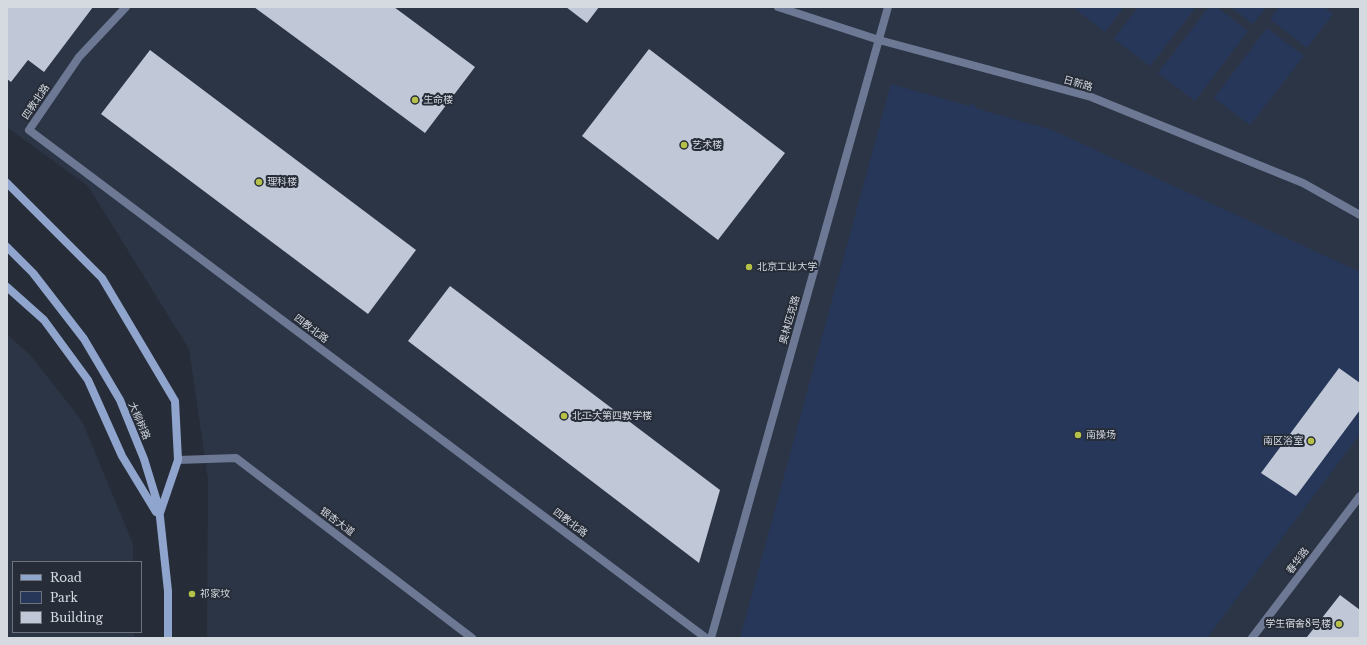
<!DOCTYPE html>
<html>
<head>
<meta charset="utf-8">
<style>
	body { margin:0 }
	#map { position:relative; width:1367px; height:645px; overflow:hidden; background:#272d38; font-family:"Libre Baskerville",serif }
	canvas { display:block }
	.frame { position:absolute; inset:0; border:8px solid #d5d9e0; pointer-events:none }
	.legend { position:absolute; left:12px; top:561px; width:130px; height:72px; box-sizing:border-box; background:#272d38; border:1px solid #6d727b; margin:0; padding:5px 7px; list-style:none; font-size:12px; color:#d5d9e0 }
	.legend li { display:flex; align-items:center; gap:8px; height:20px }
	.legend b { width:20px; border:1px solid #6d727b }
</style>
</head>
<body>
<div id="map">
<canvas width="1367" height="645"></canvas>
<div class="frame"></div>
<ul class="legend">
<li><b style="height:5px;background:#90a5ce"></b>Road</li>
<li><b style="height:11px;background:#27375a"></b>Park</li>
<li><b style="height:11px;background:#c0c7d6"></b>Building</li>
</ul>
</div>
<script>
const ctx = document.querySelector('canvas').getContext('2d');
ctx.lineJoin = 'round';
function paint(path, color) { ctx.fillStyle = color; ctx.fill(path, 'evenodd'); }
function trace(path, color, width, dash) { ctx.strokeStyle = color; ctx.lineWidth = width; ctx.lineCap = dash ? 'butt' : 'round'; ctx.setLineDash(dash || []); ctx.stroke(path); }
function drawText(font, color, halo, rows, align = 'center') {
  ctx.font = font + ' "Libre Baskerville","Noto Sans SC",serif'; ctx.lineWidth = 4; ctx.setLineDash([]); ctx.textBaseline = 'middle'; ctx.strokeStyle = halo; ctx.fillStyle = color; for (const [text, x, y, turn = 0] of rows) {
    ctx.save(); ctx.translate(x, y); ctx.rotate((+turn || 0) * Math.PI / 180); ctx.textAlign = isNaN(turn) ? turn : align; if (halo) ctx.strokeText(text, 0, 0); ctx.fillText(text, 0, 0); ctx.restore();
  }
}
paint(new Path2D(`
	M 7,7 L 1360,7 L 1360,638 L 207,638 L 208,479 L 189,349 L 88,186 L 7,127 Z
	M 7,334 L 31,356 L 82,421 L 133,544 L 133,562 L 13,562 L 13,632 L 134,632 L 134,638 L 7,638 Z`), '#2c3546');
paint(new Path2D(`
	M 1073,7 L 1124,7 L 1105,32 Z
	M 1138,7 L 1196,7 L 1150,66 L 1114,39 Z
	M 1209,7 L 1217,7 L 1248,31 L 1195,101 L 1158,73 Z
	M 1231,7 L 1266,7 L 1253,24 Z
	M 1279,7 L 1324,7 L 1333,14 L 1307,48 L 1270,19 Z
	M 1267,28 L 1304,56 L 1250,125 L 1214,98 Z
	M 891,84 L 969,106 L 971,103 L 978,109 L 1052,130 L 1360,272 L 1360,434 L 1207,638 L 740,638 Z`), '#27375a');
paint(new Path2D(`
	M 7,7 L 93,7 L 44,72 L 28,60 L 11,82 L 7,79 Z
	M 254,7 L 394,7 L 475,67 L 425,133 Z
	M 566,7 L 599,7 L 587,23 Z
	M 649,49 L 785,153 L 718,240 L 582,136 Z
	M 150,50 L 416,250 L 368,314 L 101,114 Z
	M 450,286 L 720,490 L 699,563 L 408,341 Z
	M 1339,368 L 1360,383 L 1360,410 L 1296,496 L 1261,473 Z
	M 1340,595 L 1360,610 L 1360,638 L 1308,638 L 1307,637 Z`), '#c0c7d6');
trace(new Path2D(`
	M 126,7 L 79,57 L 29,130 L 706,638
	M 778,7 L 879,40 L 1091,97 L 1303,183 L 1360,215
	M 178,460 L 236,458 L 472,638
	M 711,638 L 888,7
	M 1252,638 L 1360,496`), '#6d7994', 8);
trace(new Path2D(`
	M 7,183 L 102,278 L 175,401 L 178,460 L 160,513
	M 7,247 L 33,273 L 84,339 L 120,400 L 144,459 L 159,508 L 168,591 L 168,638
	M 7,287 L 44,320 L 88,380 L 122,456 L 156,512`), '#90a5ce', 8);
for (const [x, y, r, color] of [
	[415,100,4,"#b6c149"],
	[684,145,4,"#b6c149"],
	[259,182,4,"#b6c149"],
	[749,267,4,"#b6c149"],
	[564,416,4,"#b6c149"],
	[1078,435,4,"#b6c149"],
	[1311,441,4,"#b6c149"],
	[192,594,4,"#b6c149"],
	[1339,624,4,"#b6c149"]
]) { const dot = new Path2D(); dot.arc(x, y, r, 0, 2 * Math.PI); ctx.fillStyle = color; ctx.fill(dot); trace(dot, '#272d38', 1.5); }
drawText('10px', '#d5d9e0', '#272d38', [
	["日新路",1078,84,16],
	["四教北路",36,102,-56],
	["奥林匹克路",790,320,-74],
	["四教北路",311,329,37],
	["大柳树路",139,421,67],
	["银杏大道",337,522,37],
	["四教北路",570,523,37],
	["春华路",1298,561,-53]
]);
drawText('10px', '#d5d9e0', '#272d38', [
	["生命楼",423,100],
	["艺术楼",692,145],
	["理科楼",267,182],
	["北京工业大学",757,267],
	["北工大第四教学楼",572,416],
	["南操场",1086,435],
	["南区浴室",1303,441,"right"],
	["祁家坟",200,594],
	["学生宿舍8号楼",1331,624,"right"]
], 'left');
</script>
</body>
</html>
